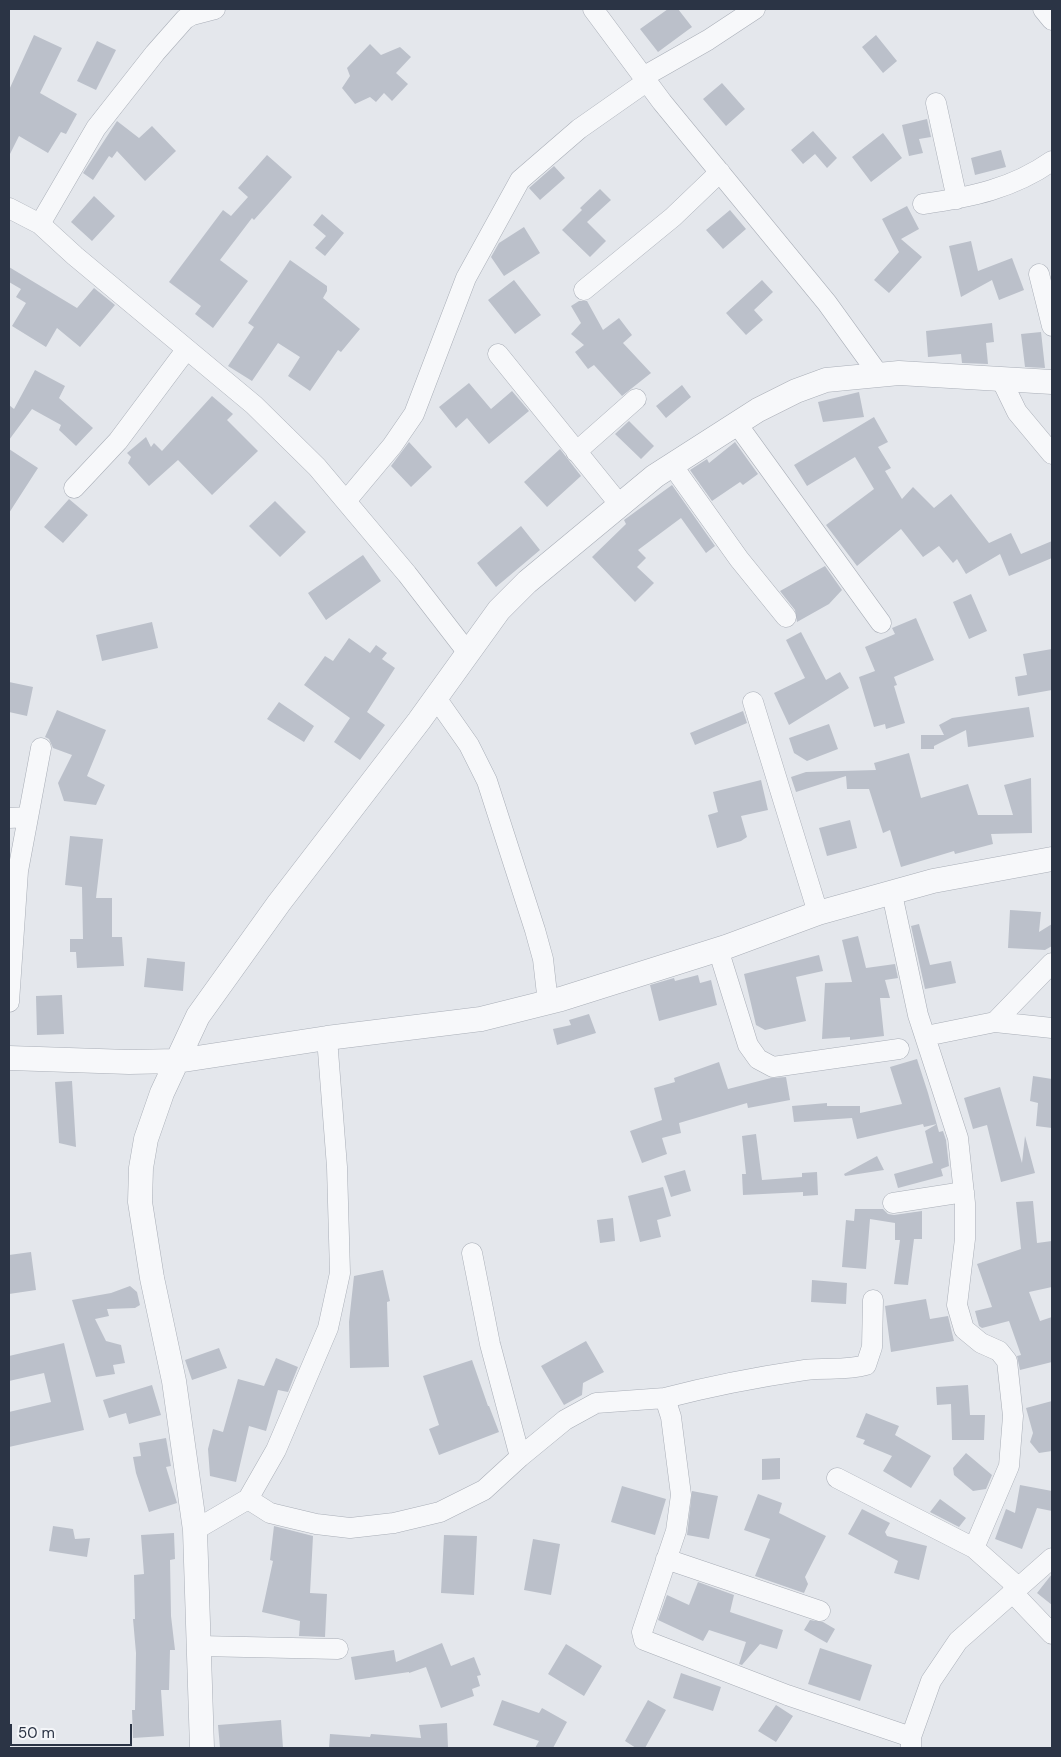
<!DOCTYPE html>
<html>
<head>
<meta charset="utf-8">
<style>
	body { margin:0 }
	#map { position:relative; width:1061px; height:1757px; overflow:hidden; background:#e4e7ec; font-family:"DM Sans",sans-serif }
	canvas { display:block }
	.frame { position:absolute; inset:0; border:10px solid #2b3445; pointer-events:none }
	.scale { position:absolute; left:10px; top:1724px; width:122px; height:22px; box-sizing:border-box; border:2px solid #2b3445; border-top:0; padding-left:6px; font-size:15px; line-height:18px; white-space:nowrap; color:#2b3445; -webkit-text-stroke:4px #f4f6f9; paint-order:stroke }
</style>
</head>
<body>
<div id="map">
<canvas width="1061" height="1757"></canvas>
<div class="frame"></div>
<div class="scale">50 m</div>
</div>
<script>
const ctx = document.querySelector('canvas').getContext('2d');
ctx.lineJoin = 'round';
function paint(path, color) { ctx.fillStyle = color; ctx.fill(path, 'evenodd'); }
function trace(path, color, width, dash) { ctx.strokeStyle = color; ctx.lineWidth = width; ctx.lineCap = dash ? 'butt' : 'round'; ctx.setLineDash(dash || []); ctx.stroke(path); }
paint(new Path2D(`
	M 668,9 L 678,9 L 692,27 L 658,52 L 640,29 Z
	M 34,35 L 62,48 L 40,93 L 77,114 L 66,134 L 61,132 L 48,153 L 19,136 L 9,156 L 9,90 Z
	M 876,35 L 897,61 L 883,73 L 862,47 Z
	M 97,41 L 116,50 L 96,90 L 77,81 Z
	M 370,44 L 381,55 L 400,47 L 411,57 L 396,73 L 408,84 L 392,101 L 384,93 L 376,102 L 370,97 L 355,104 L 342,88 L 350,76 L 347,68 Z
	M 722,83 L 745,109 L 726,126 L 703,99 Z
	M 927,119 L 931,137 L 919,139 L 923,153 L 909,156 L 902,125 Z
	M 117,121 L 139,138 L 152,126 L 176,151 L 145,181 L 117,151 L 112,158 L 109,156 L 93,180 L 83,173 Z
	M 813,131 L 837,158 L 827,168 L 815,154 L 803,164 L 791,150 Z
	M 883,133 L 902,158 L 871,182 L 852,157 Z
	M 1001,150 L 1006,167 L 975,175 L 971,158 Z
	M 267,155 L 292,177 L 254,220 L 252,218 L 220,260 L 248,281 L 213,328 L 195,314 L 201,306 L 169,282 L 223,210 L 231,216 L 248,197 L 238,188 Z
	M 554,166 L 565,178 L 540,200 L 529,188 Z
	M 600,189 L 611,200 L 587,222 L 606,241 L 590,257 L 562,230 L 582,210 L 580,208 Z
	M 94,196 L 115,216 L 92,241 L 71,222 Z
	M 907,206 L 919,229 L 901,239 L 922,257 L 889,293 L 874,280 L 899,252 L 882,219 Z
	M 730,210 L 746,229 L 723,249 L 706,230 Z
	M 322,214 L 344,233 L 325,256 L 315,248 L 326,236 L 313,225 Z
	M 524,227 L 540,253 L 504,276 L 491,257 L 499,243 Z
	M 971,241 L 978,271 L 1012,258 L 1024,290 L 999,300 L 992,280 L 961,297 L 949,246 Z
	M 290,260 L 327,286 L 327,291 L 323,298 L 360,329 L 341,352 L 338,350 L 310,391 L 288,376 L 300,357 L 278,343 L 252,381 L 228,366 L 254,327 L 248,323 Z
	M 9,267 L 77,308 L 94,288 L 115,305 L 80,347 L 57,328 L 46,347 L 12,326 L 26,303 L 16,297 L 21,289 L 9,282 Z
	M 514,280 L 541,315 L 515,334 L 488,300 Z
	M 762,280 L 773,292 L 754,310 L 763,320 L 746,335 L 726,313 Z
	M 579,301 L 587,301 L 603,330 L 619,318 L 632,335 L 623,343 L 651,373 L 622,396 L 594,365 L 588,369 L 575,352 L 584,345 L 571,334 L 581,323 L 571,306 Z
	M 992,323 L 994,342 L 986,343 L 988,364 L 962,363 L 961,354 L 928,357 L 926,331 Z
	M 1041,332 L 1045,368 L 1025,367 L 1021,334 Z
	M 35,370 L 65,386 L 59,398 L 93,428 L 76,446 L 59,430 L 61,425 L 32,409 L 9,440 L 9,405 L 14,409 Z
	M 469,383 L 491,409 L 512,391 L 529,411 L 489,444 L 467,418 L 456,428 L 439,407 Z
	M 682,385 L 691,397 L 666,418 L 656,406 Z
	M 859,392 L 864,417 L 823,422 L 818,402 Z
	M 212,396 L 233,414 L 227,420 L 258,451 L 212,495 L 178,460 L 149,486 L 128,463 L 131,457 L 127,453 L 146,437 L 151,447 L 154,443 L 162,451 Z
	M 874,417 L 888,442 L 878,447 L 891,468 L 885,471 L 902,499 L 913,487 L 934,508 L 951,494 L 989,543 L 1011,533 L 1021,554 L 1052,541 L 1052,558 L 1009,576 L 1000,554 L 966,574 L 957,559 L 953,563 L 939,546 L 923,557 L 901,529 L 857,566 L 826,525 L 874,489 L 855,457 L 807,486 L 794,465 Z
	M 629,421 L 654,446 L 641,459 L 615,434 Z
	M 409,442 L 432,467 L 411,487 L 391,466 Z
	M 735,442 L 758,474 L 743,485 L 740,482 L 712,501 L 690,470 L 707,459 L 709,463 Z
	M 9,449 L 38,468 L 9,513 Z
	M 560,449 L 581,476 L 547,507 L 524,482 Z
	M 672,485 L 715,546 L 706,553 L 681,518 L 638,550 L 646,558 L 637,567 L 654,583 L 635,602 L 592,557 L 626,524 L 624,520 Z
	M 69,499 L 88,515 L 63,543 L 44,527 Z
	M 275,501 L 306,532 L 280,557 L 249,526 Z
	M 521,526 L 540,550 L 496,587 L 477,563 Z
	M 363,555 L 381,581 L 326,620 L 308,593 Z
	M 825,566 L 842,590 L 829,604 L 797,622 L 795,610 L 780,591 Z
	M 971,594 L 987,631 L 969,639 L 953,602 Z
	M 916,618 L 934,660 L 894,677 L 897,685 L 894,686 L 905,723 L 886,729 L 885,724 L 874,727 L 859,677 L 875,671 L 865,647 L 895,634 L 892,628 Z
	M 152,622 L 158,648 L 102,661 L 96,635 Z
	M 801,632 L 826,680 L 840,672 L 849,688 L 789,725 L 774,693 L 805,678 L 786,640 Z
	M 349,638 L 370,653 L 376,645 L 387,653 L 382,659 L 395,668 L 367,712 L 385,725 L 360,760 L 334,742 L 350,718 L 304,685 L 325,656 L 333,661 Z
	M 1052,649 L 1052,690 L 1018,696 L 1015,677 L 1027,675 L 1023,654 Z
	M 9,682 L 33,687 L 27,716 L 9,712 Z
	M 279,702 L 314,726 L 304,742 L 267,719 Z
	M 1029,707 L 1034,737 L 968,747 L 966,730 L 934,746 L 934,749 L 921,749 L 921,735 L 944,735 L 939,725 L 952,718 Z
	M 57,710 L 106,730 L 87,776 L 105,785 L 96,805 L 64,801 L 58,783 L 72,755 L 53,748 L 49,739 L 45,737 Z
	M 743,711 L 747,723 L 695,745 L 690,733 Z
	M 829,724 L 838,749 L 807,761 L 794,753 L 789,738 Z
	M 909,753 L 921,798 L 968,784 L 978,815 L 1013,815 L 1004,785 L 1031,778 L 1032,833 L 991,834 L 993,844 L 955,854 L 954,851 L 901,867 L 890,830 L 883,833 L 869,789 L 847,789 L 846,776 L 796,792 L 791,777 L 806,772 L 876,770 L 874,763 Z
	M 761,780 L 768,810 L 741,816 L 747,837 L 741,841 L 717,848 L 708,815 L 718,812 L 713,792 Z
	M 850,820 L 857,848 L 827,856 L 819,828 Z
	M 70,836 L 103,839 L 96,898 L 112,898 L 112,937 L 122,937 L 124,966 L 77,968 L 76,952 L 70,952 L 70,939 L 83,939 L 82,887 L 65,885 Z
	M 1010,910 L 1041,912 L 1039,932 L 1052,924 L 1052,946 L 1045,950 L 1008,948 Z
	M 919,924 L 930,965 L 951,961 L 956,983 L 925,989 L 911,926 Z
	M 858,936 L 866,968 L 895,964 L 898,978 L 885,980 L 890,998 L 880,998 L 884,1036 L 850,1040 L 850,1037 L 822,1039 L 825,983 L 852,982 L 842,940 Z
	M 819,955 L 823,971 L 796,977 L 806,1021 L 765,1030 L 756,1025 L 744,974 Z
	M 147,958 L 185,962 L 183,991 L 144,987 Z
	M 698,975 L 700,983 L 711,980 L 717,1005 L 659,1021 L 650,985 L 674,978 L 675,981 Z
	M 62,995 L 64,1034 L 37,1035 L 36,996 Z
	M 589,1014 L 596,1033 L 557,1045 L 553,1029 L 571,1025 L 569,1020 Z
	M 917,1059 L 928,1093 L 939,1132 L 943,1131 L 946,1140 L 949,1166 L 941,1169 L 943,1176 L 898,1188 L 894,1174 L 933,1163 L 925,1131 L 937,1124 L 924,1127 L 923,1124 L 857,1139 L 852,1118 L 794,1122 L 792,1106 L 827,1103 L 827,1106 L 860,1106 L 860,1113 L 902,1104 L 890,1067 Z
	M 719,1062 L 728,1089 L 771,1078 L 786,1077 L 790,1100 L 748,1108 L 747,1103 L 679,1123 L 681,1133 L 662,1138 L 667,1154 L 642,1163 L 630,1131 L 662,1120 L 654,1088 L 675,1082 L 674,1078 Z
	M 1033,1076 L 1052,1079 L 1052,1128 L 1036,1126 L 1038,1103 L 1030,1101 Z
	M 72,1081 L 76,1147 L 59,1143 L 55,1082 Z
	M 1000,1087 L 1022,1163 L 1025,1136 L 1035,1173 L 1001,1182 L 987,1125 L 973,1129 L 964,1098 Z
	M 756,1134 L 762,1180 L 802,1177 L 802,1173 L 817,1172 L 818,1195 L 803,1196 L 803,1192 L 743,1195 L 742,1174 L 746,1174 L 742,1136 Z
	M 877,1156 L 884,1170 L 845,1176 L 844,1174 Z
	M 685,1170 L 691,1191 L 671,1197 L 664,1176 Z
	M 663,1187 L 671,1216 L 657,1220 L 661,1237 L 640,1242 L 628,1196 Z
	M 1033,1201 L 1037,1243 L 1052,1241 L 1052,1287 L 1029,1292 L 1040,1321 L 1052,1317 L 1052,1362 L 1020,1370 L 1017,1356 L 1021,1355 L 1009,1321 L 982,1328 L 979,1326 L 975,1311 L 992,1307 L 977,1264 L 1021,1249 L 1016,1202 Z
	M 855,1209 L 883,1209 L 888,1214 L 894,1215 L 922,1211 L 922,1239 L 914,1239 L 908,1285 L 894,1284 L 900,1240 L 895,1240 L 895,1223 L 870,1219 L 866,1269 L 842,1267 L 846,1220 L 854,1221 Z
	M 613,1218 L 615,1241 L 600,1243 L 597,1220 Z
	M 31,1252 L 36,1290 L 9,1294 L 9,1255 Z
	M 383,1270 L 390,1301 L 387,1302 L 389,1367 L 350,1368 L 349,1322 L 354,1276 Z
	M 812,1280 L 847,1283 L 846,1304 L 811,1302 Z
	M 130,1286 L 137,1292 L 140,1305 L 135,1308 L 107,1309 L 109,1316 L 95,1319 L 106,1341 L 121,1345 L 125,1363 L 113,1365 L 115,1374 L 96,1377 L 72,1300 L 111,1293 Z
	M 926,1299 L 930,1319 L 948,1316 L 954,1341 L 891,1352 L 885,1306 Z
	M 586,1341 L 604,1372 L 583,1383 L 582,1395 L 564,1405 L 541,1366 Z
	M 64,1343 L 84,1430 L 9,1447 L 9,1412 L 51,1402 L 44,1373 L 9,1381 L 9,1356 Z
	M 219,1348 L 227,1368 L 192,1380 L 185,1360 Z
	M 276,1358 L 298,1367 L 288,1392 L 278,1390 L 266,1431 L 249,1426 L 236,1482 L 210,1476 L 208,1449 L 213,1429 L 223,1432 L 238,1379 L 264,1386 Z
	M 472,1360 L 488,1406 L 489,1406 L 499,1432 L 439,1455 L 429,1429 L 439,1425 L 423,1376 Z
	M 152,1385 L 161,1415 L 129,1424 L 126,1413 L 109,1418 L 103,1400 Z
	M 968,1385 L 970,1415 L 985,1415 L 984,1440 L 952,1440 L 951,1404 L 937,1405 L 936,1387 Z
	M 1052,1401 L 1052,1451 L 1039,1453 L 1030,1442 L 1033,1433 L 1026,1408 Z
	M 866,1413 L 899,1426 L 895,1435 L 931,1456 L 911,1488 L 883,1471 L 892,1456 L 863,1444 L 865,1440 L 856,1437 Z
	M 166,1438 L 171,1466 L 166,1467 L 177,1503 L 149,1512 L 136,1473 L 133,1457 L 141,1456 L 139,1443 Z
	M 966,1453 L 992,1475 L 986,1489 L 973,1491 L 954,1475 L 953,1468 Z
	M 780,1458 L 780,1479 L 762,1480 L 762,1459 Z
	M 1020,1485 L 1052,1491 L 1052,1511 L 1037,1508 L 1022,1549 L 995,1539 L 1006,1509 L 1015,1513 Z
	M 622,1486 L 666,1499 L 655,1535 L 611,1522 Z
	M 692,1491 L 718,1496 L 709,1539 L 687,1535 Z
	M 758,1494 L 782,1503 L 779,1513 L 826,1536 L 805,1577 L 808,1584 L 804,1593 L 755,1576 L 770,1539 L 744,1530 Z
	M 940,1499 L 966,1518 L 959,1527 L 930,1512 Z
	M 862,1509 L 890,1523 L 885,1532 L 887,1536 L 927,1546 L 919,1580 L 894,1573 L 898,1561 L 848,1534 Z
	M 53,1526 L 73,1529 L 75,1539 L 90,1538 L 87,1557 L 49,1551 Z
	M 274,1526 L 313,1536 L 310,1593 L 327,1594 L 325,1637 L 299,1636 L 300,1621 L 262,1612 L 273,1561 L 270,1560 Z
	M 174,1533 L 175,1559 L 170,1560 L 171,1616 L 175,1650 L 170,1650 L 169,1690 L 161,1690 L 164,1736 L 133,1738 L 132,1710 L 135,1710 L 136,1653 L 133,1619 L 135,1619 L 134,1575 L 144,1574 L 141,1535 Z
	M 444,1535 L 477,1536 L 474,1595 L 441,1593 Z
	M 533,1539 L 560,1544 L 551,1595 L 524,1590 Z
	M 1052,1574 L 1052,1605 L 1037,1593 Z
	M 698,1582 L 734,1595 L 730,1612 L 783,1630 L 777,1649 L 760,1644 L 742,1665 L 739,1664 L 746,1642 L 709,1630 L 703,1641 L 658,1620 L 667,1595 L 689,1605 Z
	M 810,1620 L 823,1622 L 835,1629 L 827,1643 L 804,1630 Z
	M 442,1643 L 451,1666 L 474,1657 L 481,1675 L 477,1676 L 480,1686 L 472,1689 L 474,1696 L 441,1708 L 426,1667 L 409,1673 L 409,1672 L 355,1680 L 351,1657 L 394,1650 L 396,1662 Z
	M 566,1644 L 602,1666 L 584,1696 L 548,1674 Z
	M 820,1648 L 872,1665 L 860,1701 L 808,1684 Z
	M 681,1673 L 721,1687 L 713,1711 L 673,1698 Z
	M 502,1700 L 539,1713 L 542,1708 L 567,1722 L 553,1748 L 535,1748 L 539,1741 L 493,1725 Z
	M 648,1700 L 666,1710 L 645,1748 L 636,1748 L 625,1741 Z
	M 776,1705 L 793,1716 L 776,1742 L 758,1731 Z
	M 281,1720 L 283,1748 L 220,1748 L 218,1725 Z
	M 447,1723 L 448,1748 L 329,1748 L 330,1734 L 370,1737 L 371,1734 L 421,1738 L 419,1725 Z`), '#bbc0ca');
const minor = new Path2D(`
	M 593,9 L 662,102 L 827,303 L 879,375
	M 1043,9 L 1052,20
	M 643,77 L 708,40 L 755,9
	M 936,103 L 957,199
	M 923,204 C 971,197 1012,189 1052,161
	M 9,208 L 40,224 L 75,256 L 254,405 L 317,467 L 407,574 L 468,653
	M 40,224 L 96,128 L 155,53 L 185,19 L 192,15 L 215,9
	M 1039,274 L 1052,326
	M 584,290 L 673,217 L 720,172
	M 498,354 L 620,505
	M 1001,379 L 1017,412 L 1052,454
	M 737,424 L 881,623
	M 576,452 L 636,399
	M 672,465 L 739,559 L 786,617
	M 74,488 L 118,441 L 186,350
	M 346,501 L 392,446 L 414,414 L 466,278 L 520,180 L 579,129 L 646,82
	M 436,698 L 469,745 L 487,781 L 535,930 L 543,959 L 548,1003
	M 753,702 L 818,913
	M 9,818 L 28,817
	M 892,894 L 918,1015 L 958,1138 L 965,1203 L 965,1239 L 957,1305 L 964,1329 L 981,1343 L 999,1351 L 1007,1361 L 1013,1416 L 1009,1466 L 974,1548
	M 718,949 L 748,1045 L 758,1059 L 773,1067 L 899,1049
	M 9,1002 L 18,871 L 41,748
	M 995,1022 L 1052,963
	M 926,1036 L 995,1022 L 1052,1028
	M 893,1203 L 964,1192
	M 472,1253 L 490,1344 L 520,1457
	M 665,1398 C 711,1386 758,1377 805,1370 C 826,1367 846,1371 866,1365 L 872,1347 L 873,1300
	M 837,1478 L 974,1548 L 1018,1587
	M 248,1499 L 270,1513 L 316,1524 L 350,1528 L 394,1523 L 440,1512 L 484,1490 L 520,1457 L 565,1420 L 596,1403 L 665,1398 L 671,1417 L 681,1495 L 676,1531 L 642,1632 L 644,1640 L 787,1695 L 911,1737
	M 195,1530 L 248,1499 L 276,1450 L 328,1328 L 340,1273 L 337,1167 L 327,1038
	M 666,1559 L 820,1611
	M 1012,1592 L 1052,1634
	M 199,1646 L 338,1649
	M 911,1748 L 911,1737 L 931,1681 L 958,1641 L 1052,1558`);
const tertiary = new Path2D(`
	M 9,1058 L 129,1062 L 177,1061 L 327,1038 L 481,1019 L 561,999 L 726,947 L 818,913 L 933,881 L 1052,859
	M 202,1748 L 195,1530 L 174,1381 L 152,1278 L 140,1202 L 141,1168 L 146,1139 L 162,1093 L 198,1016 L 279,903 L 419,721 L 499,610 L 527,582 L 655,476 L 758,410 L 796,391 L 826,380 L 899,373 L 1052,382`);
trace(minor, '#a9aeb7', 21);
trace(tertiary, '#a9aeb7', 25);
trace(minor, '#f7f8fa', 20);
trace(tertiary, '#f7f8fa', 24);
</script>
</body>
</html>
